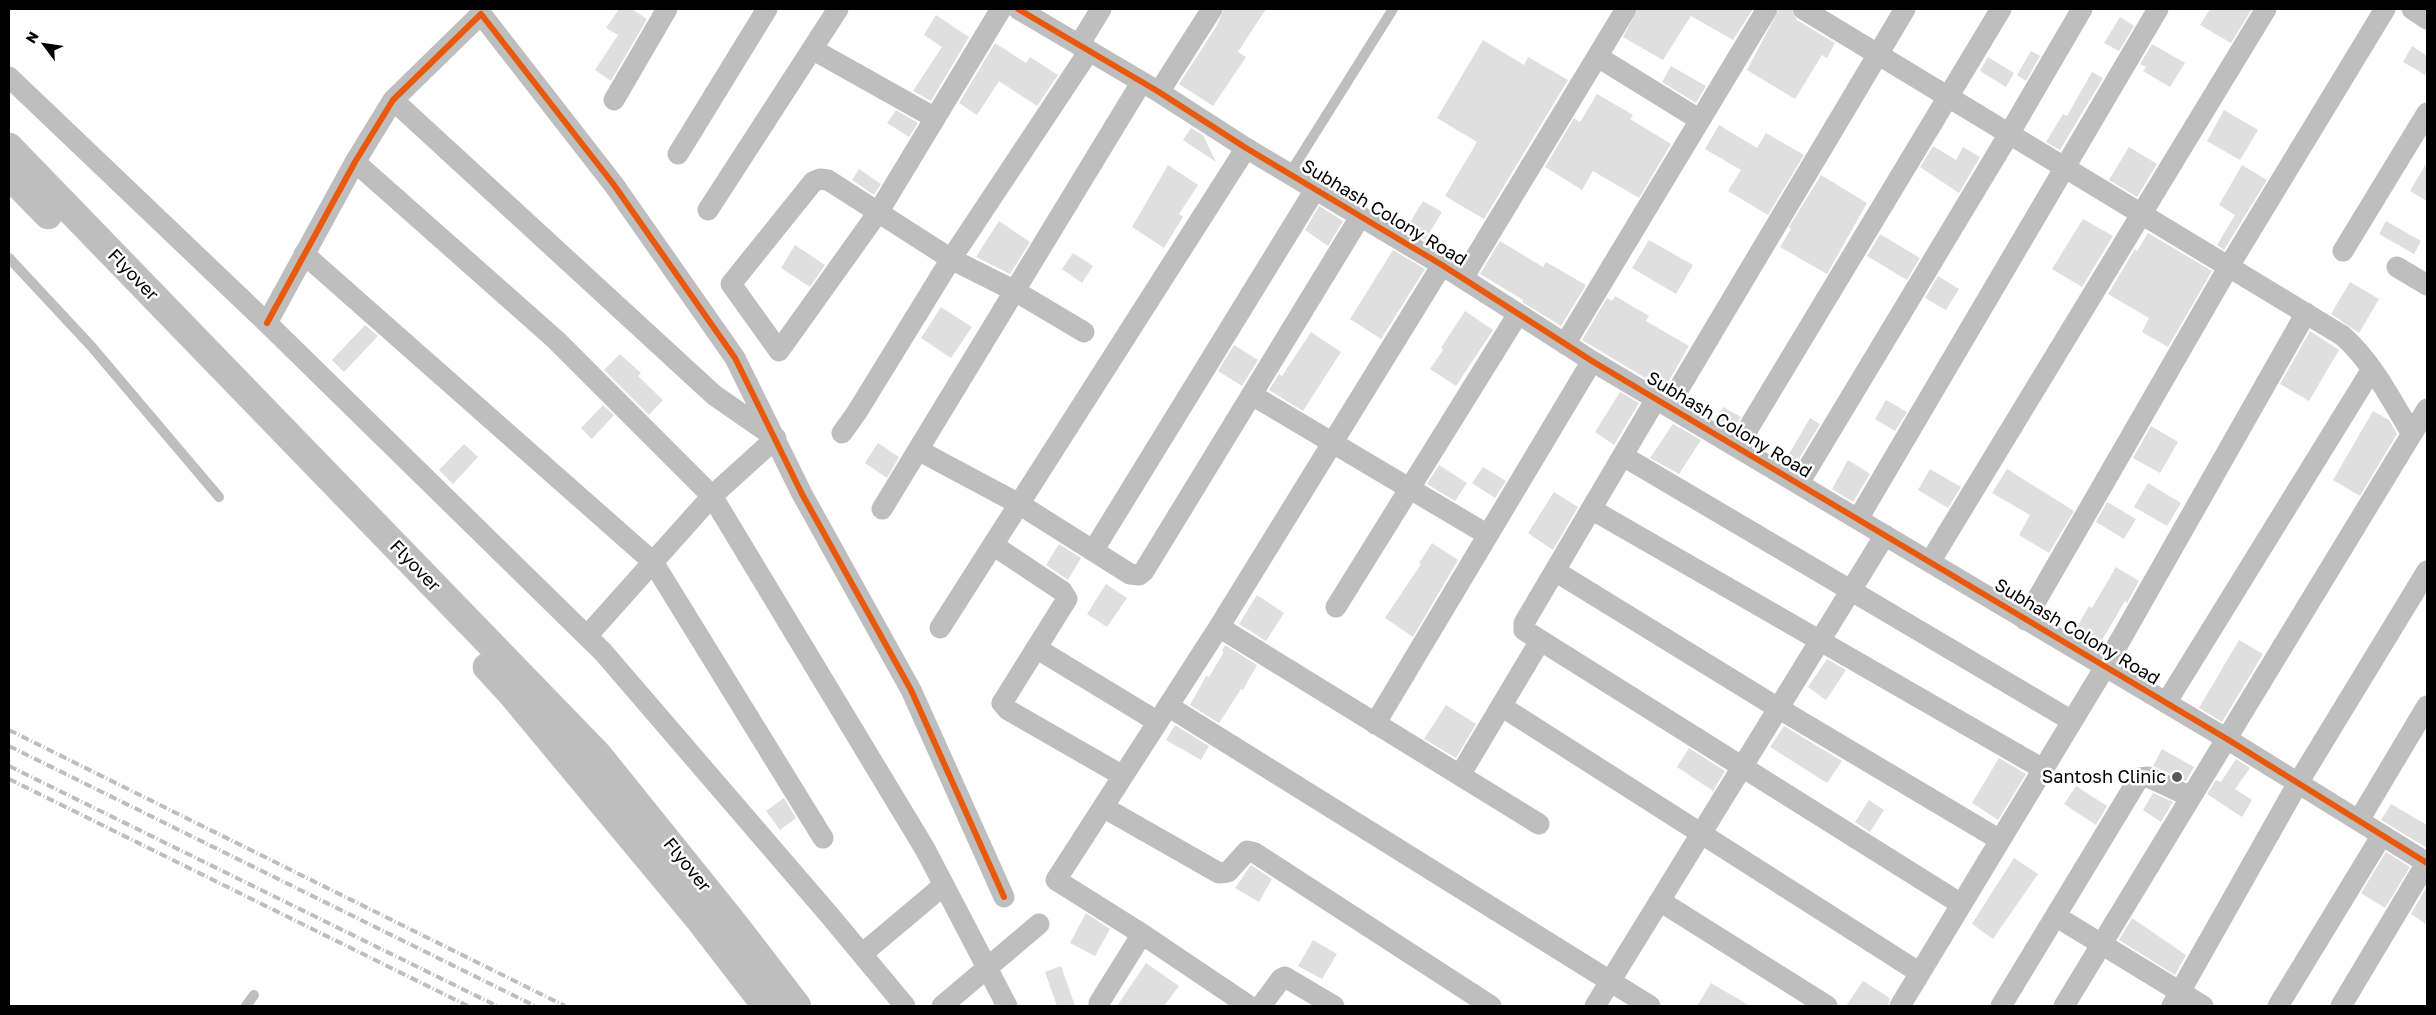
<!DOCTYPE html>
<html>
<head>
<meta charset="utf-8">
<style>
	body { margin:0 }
	#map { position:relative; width:2436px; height:1015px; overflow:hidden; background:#fff; font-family:"Golos Text",sans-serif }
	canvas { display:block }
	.frame { position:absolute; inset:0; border:10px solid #000; pointer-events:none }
	.north { position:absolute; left:20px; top:20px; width:50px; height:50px; -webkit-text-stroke:4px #fff; paint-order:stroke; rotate:301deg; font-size:14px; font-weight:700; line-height:20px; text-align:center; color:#000 }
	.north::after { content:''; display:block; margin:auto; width:18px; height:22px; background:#000; clip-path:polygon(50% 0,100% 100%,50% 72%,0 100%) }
</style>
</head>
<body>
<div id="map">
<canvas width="2436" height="1015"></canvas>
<div class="frame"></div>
<div class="north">N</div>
</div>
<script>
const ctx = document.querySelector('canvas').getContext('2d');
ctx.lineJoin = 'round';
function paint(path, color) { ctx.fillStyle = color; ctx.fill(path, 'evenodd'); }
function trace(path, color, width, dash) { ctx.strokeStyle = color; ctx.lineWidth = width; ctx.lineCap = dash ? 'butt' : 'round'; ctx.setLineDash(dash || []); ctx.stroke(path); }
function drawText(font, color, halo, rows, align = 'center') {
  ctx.font = font + ' "Golos Text",sans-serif'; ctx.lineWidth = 5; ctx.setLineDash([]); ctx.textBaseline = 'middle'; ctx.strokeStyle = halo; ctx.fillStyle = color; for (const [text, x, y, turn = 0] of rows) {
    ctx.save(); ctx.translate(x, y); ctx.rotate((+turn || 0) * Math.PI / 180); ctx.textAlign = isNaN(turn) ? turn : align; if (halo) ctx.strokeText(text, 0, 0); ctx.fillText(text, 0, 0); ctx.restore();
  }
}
paint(new Path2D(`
	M 619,9 L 632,9 L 647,19 L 611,81 L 595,70 L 618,35 L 606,28 Z
	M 1224,9 L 1266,9 L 1238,52 L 1246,57 L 1213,106 L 1179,84 L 1216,27 Z
	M 1638,9 L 1753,9 L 1733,40 L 1691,16 L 1663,60 L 1623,37 Z
	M 1779,9 L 1791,9 L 1797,20 L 1835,43 L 1827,58 L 1822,55 L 1795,99 L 1747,70 Z
	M 2210,9 L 2252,9 L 2231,43 L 2200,25 Z
	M 936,15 L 969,37 L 931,101 L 913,91 L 942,47 L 924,35 Z
	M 2120,17 L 2134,26 L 2119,51 L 2104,43 Z
	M 1483,40 L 1524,65 L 1528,57 L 1568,80 L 1484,219 L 1445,196 L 1477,142 L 1437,118 Z
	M 995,43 L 1026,63 L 1030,57 L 1058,75 L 1037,106 L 999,81 L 977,115 L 959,103 Z
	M 2152,44 L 2185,63 L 2170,87 L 2143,71 L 2146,67 L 2140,64 Z
	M 2412,46 L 2427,56 L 2427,76 L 2403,62 Z
	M 2031,51 L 2040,56 L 2026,81 L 2017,75 Z
	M 1988,57 L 2014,73 L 2006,87 L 1980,71 Z
	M 1671,66 L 1706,86 L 1696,103 L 1662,82 Z
	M 2092,72 L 2103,78 L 2060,150 L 2046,142 L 2063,114 L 2067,116 Z
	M 1597,94 L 1633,115 L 1630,119 L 1671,144 L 1639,198 L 1593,171 L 1582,190 L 1545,167 L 1574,118 L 1580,122 Z
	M 896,110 L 918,123 L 909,137 L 887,123 Z
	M 2224,110 L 2258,130 L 2240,160 L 2207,141 Z
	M 1719,125 L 1757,148 L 1766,133 L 1804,155 L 1768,215 L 1728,191 L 1741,170 L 1705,149 Z
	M 1191,128 L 1203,135 L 1216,162 L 1183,140 Z
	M 1933,146 L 1956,160 L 1963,147 L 1980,157 L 1959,193 L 1920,167 Z
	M 2129,147 L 2157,164 L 2137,197 L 2109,180 Z
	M 2427,162 L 2427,201 L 2410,191 Z
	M 1168,165 L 1198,185 L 1179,214 L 1183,217 L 1164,248 L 1132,227 Z
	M 2242,165 L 2267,180 L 2224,250 L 2217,245 L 2235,215 L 2219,205 Z
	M 859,169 L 881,184 L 874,195 L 852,180 Z
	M 1821,175 L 1867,203 L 1827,274 L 1780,247 L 1791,229 L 1789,227 Z
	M 1423,201 L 1442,212 L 1425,240 L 1406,229 Z
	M 1319,206 L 1343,221 L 1328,246 L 1305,230 Z
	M 2083,219 L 2113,236 L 2082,287 L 2052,269 Z
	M 999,221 L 1030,242 L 1010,274 L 976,257 Z
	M 2386,221 L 2421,241 L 2414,254 L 2379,234 Z
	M 2148,233 L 2212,271 L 2168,347 L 2142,332 L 2149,318 L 2108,294 L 2135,249 L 2137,251 Z
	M 1880,234 L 1920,258 L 1907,280 L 1867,256 Z
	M 1649,240 L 1693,265 L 1676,294 L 1632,268 Z
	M 1500,241 L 1543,267 L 1546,262 L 1586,285 L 1561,326 L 1522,302 L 1523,300 L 1480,274 Z
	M 795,245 L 825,265 L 810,287 L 781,268 Z
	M 1393,250 L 1425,269 L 1381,339 L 1350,319 Z
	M 1073,253 L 1093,266 L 1082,283 L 1062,269 Z
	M 1938,276 L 1959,289 L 1946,310 L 1925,298 Z
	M 2350,282 L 2379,299 L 2359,333 L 2331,314 Z
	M 1615,296 L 1649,316 L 1646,321 L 1689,346 L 1664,389 L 1582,340 L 1607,298 L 1612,301 Z
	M 941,307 L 972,327 L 951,358 L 921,338 Z
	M 1465,311 L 1493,330 L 1456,386 L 1430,369 L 1443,350 L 1441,348 Z
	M 365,325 L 378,336 L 344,372 L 332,360 Z
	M 2310,331 L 2339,350 L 2309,401 L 2280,384 Z
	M 1311,332 L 1341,352 L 1303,411 L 1269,390 L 1279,374 L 1282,376 Z
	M 1234,345 L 1258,360 L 1242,386 L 1218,371 Z
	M 620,354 L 641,373 L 638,376 L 663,400 L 649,415 L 604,370 Z
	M 1620,392 L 1639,403 L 1614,445 L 1595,432 Z
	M 1886,400 L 1907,412 L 1895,431 L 1875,419 Z
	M 603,405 L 614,415 L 592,439 L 581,428 Z
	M 1723,407 L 1741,417 L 1733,430 L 1715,420 Z
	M 2373,411 L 2389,420 L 2397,434 L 2360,496 L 2333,480 Z
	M 1810,418 L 1820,424 L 1794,467 L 1785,461 Z
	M 1673,424 L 1701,440 L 1679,474 L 1650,458 Z
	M 2151,426 L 2178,442 L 2160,473 L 2133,458 Z
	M 878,443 L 899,457 L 887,478 L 865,463 Z
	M 464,444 L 478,457 L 453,484 L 439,470 Z
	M 1848,460 L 1870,474 L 1853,502 L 1832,489 Z
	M 1439,465 L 1467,483 L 1455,501 L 1427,484 Z
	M 1483,467 L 1506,481 L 1495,498 L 1472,483 Z
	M 1930,469 L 1961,487 L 1948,508 L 1918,490 Z
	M 2007,469 L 2074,511 L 2049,553 L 2019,535 L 2030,515 L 1992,493 Z
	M 2148,483 L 2181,503 L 2167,526 L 2134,507 Z
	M 1554,492 L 1578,507 L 1553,550 L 1528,533 Z
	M 2107,502 L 2136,519 L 2124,539 L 2096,522 Z
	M 1432,543 L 1458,560 L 1413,637 L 1385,618 L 1421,564 L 1419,563 Z
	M 1059,544 L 1081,558 L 1068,580 L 1046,565 Z
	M 2116,567 L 2139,581 L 2127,603 L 2125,601 L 2098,647 L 2074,632 L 2089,606 L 2092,608 Z
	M 1106,584 L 1127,598 L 1107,627 L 1087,614 Z
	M 1257,595 L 1284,613 L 1266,641 L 1239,624 Z
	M 2239,640 L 2263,654 L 2222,722 L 2199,708 Z
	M 1225,645 L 1257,665 L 1243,690 L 1241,689 L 1219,723 L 1190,705 L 1206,676 L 1209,677 L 1224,652 L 1222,651 Z
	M 1827,659 L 1846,670 L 1826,700 L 1808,687 Z
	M 1446,705 L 1476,724 L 1456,758 L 1424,739 Z
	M 1175,725 L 1209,746 L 1201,760 L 1166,740 Z
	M 1784,726 L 1842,761 L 1827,783 L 1770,747 Z
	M 1689,748 L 1725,771 L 1713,791 L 1677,767 Z
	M 2162,749 L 2194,767 L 2186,781 L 2153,766 Z
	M 1999,758 L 2026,774 L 1998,820 L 1972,803 Z
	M 2236,759 L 2250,768 L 2235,789 L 2252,800 L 2242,817 L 2207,794 L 2216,780 L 2221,782 Z
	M 2076,786 L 2107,806 L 2096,825 L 2064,804 Z
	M 2153,793 L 2173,802 L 2161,822 L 2143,810 Z
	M 784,798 L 796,818 L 780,830 L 766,811 Z
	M 1869,800 L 1884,810 L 1870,832 L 1855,822 Z
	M 2391,804 L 2427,825 L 2427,848 L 2381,820 Z
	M 2386,852 L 2410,867 L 2385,908 L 2361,893 Z
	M 2014,858 L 2038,874 L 1993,939 L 1972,924 Z
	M 1251,865 L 1272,879 L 1259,902 L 1235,888 Z
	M 2427,886 L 2427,925 L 2411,914 Z
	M 1086,913 L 1110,929 L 1095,956 L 1070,943 Z
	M 2132,918 L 2186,955 L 2175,975 L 2119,940 Z
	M 1313,940 L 1337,954 L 1322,979 L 1298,966 Z
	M 1146,963 L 1179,986 L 1164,1006 L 1117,1006 Z
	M 1061,966 L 1075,1006 L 1057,1006 L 1045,972 Z
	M 1863,981 L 1890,998 L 1888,1006 L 1846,1006 Z
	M 1711,983 L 1750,1006 L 1697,1006 Z`), '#dfdfdf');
const highway = new Path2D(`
	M 9,147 L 598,755 L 734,924 L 797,1006
	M 9,175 L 48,215
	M 487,667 L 511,693 L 699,919 L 766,1006`);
trace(highway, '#dbdbdb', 29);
trace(new Path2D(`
	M 1290,173 L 1393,9
	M 9,258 L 91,346 L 219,497
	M 246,1006 L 254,995`), '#bebebe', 10);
trace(new Path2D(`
	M 1001,9 L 879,211 L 779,351 L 731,284 L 813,182 L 820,179 L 828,180 L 951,259 L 1015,291 L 1084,332
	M 1018,9 L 1159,92 L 1246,148 L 1442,265 L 1592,361 L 2227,739 L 2427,863
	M 1803,9 L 2343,336 C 2373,363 2391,400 2412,434
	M 2412,9 L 2427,19
	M 1079,45 L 1101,9
	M 812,49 L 935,118
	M 1598,57 L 1700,120
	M 9,77 L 267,323 L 603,652 L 831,917 L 905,1006
	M 1159,92 L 1212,9
	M 393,100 L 714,395 L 776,438 L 712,496 L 587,636
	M 614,100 L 667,9
	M 678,154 L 767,9
	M 355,162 L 556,340 L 712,496 L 925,849 L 1007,1006
	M 708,210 L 838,9
	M 2343,251 L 2427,113
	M 304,254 L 653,562 L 823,838
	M 2397,267 L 2427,285
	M 1463,278 L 1626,9
	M 267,323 L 355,162 L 393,100 L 481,14 L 614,185 L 735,358 L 802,494 L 911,690 L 1004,897
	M 1565,344 L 1767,9
	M 1252,395 L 1488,535
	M 1656,399 L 1524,623 L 1524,630 L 1961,904
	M 1669,405 L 1905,9
	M 842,433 L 857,412 L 951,259 L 1089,51
	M 1737,447 L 2001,9
	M 918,450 L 1019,504 L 1130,574 L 1139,575 L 1144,571 L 1360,217
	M 1623,456 L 2072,721
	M 1799,483 L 2009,134 L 2082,9
	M 882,509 L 1141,83
	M 1591,509 L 2043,769
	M 1858,519 L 2158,9
	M 993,545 L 1062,591 L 1067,599 L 1002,703 L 1008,710 L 1123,776
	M 1093,551 L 1316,188
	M 1930,562 L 2266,9
	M 1555,571 L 1778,708 L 2000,840
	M 1336,607 L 1518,314
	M 2025,620 L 2229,266 L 2385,9
	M 1219,627 L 1539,824
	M 940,628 L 1246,148
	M 1036,648 L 1158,722
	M 2166,703 L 2372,369
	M 1168,706 L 1650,1006
	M 1501,706 L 1920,973
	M 1375,724 L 1592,361
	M 1460,775 L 1540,641
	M 1103,807 L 1219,873 L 1228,872 L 1247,851 L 1255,853 L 1491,1006
	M 2359,820 L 2427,706
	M 1660,901 L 1827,1006
	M 2057,917 L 2203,1006
	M 862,954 L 944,885
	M 1099,1003 L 1142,934
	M 942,1006 L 1039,924
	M 1249,1006 L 1142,934 L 1056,880 L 1219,627 L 1442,265
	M 1261,1006 L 1281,979 L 1285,977 L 1334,1006
	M 1595,1006 L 1885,535
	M 1900,1006 L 2105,667 L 2306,313
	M 2001,1006 L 2139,778 L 2148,777 L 2191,797
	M 2064,1006 L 2427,409
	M 2172,1006 L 2298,783 L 2427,571
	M 2278,1006 L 2382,835
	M 2341,1006 L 2427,862`), '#bebebe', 21);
trace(highway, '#bebebe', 28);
trace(new Path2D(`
	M 9,730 L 565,1006
	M 9,746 L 535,1006
	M 9,766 L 497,1006
	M 9,779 L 468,1006`), '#bebebe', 4, [8, 2.5, 1, 2.5]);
trace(new Path2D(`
	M 1018,9 L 1159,92 L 1246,148 L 1442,265 L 1592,361 L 2227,739 L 2427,863
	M 267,323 L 355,162 L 393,100 L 481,14 L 614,185 L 735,358 L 802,494 L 911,690 L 1004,897`), '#e8590c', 6);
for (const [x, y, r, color] of [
	[2177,777,6,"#595959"]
]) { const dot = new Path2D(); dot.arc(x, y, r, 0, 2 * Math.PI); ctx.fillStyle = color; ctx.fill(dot); trace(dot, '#fff', 2); }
drawText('18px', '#000', '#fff', [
	["Subhash Colony Road",1384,213,31],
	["Flyover",133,275,46],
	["Subhash Colony Road",1729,425,31],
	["Flyover",415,566,46],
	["Subhash Colony Road",2077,632,31],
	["Flyover",687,865,51]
]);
drawText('18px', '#000', '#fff', [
	["Santosh Clinic",2166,777]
], 'right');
</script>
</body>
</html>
